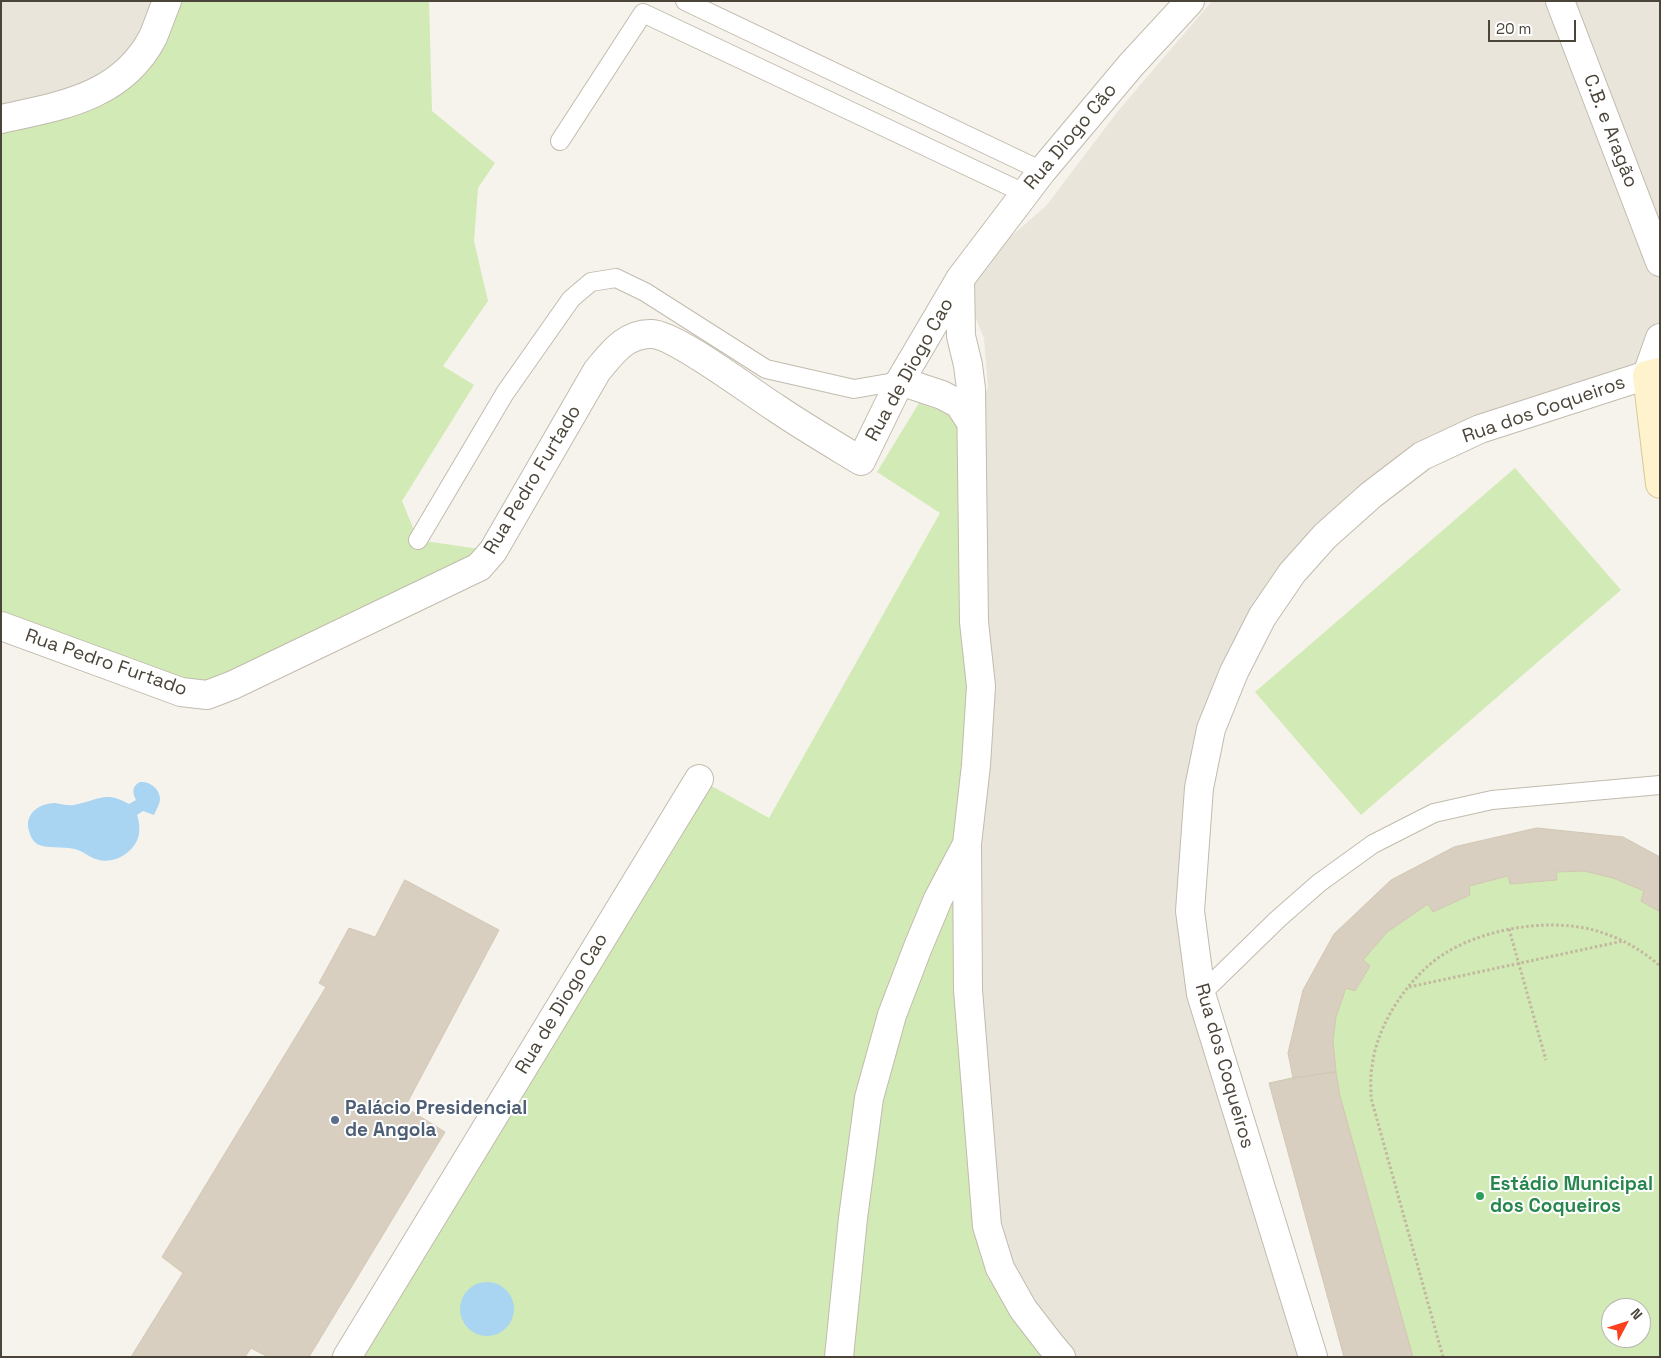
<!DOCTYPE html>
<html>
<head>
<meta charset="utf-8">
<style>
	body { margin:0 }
	#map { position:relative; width:1661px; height:1358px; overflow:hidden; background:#f6f3ec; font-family:"Space Grotesk",sans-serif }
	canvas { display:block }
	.frame { position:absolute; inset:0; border:2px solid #4b4439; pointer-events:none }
	.north { position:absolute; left:1601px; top:1298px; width:50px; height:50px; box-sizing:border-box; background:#fff; border:1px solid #b7b4b0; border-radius:50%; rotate:50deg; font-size:14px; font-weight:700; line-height:20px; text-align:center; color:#4b4439 }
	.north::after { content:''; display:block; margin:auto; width:18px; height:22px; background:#fc3f1d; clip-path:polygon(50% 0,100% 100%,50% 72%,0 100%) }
	.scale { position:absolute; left:1488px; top:20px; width:88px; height:22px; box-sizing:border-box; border:2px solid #4b4439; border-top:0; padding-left:6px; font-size:15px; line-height:18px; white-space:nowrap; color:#4b4439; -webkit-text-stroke:4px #fff; paint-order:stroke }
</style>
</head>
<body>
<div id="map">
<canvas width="1661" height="1358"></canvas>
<div class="frame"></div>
<div class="north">N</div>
<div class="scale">20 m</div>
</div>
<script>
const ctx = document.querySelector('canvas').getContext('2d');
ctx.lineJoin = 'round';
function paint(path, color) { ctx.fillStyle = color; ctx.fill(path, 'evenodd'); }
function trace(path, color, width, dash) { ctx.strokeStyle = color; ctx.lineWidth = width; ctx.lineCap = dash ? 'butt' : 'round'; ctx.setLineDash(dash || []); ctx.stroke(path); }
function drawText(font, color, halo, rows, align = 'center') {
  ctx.font = font + ' "Space Grotesk",sans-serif'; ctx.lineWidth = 4; ctx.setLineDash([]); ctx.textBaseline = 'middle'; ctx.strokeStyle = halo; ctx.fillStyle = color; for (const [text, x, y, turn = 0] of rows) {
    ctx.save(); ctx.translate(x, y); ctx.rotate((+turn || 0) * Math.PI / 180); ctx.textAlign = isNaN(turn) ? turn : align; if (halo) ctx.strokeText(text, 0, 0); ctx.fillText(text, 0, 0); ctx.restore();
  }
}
paint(new Path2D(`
	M 1,1 L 167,1 L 130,69 L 1,119 Z
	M 1212,1 L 1558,1 L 1660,267 L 1660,334 L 1646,376 L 1480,429 L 1325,536 L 1234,672 L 1190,911 L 1313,1357 L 1061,1357 L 1000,1268 L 968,990 L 970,421 L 988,388 L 984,338 L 960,281 L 1046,206 L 1118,111 Z
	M 1562,1 L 1660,1 L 1660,256 Z`), '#eae5da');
paint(new Path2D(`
	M 167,1 L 429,1 L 432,111 L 495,163 L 478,188 L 474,241 L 488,301 L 443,366 L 474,385 L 402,501 L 418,540 L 493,551 L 207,695 L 1,626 L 1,119 L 110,85 Z
	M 919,403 L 970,421 L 987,1226 L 1065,1357 L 347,1357 L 699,779 L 769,818 L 940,513 L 877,472 Z
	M 1515,468 L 1621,590 L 1361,815 L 1255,692 Z
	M 1537,828 L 1623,837 L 1660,857 L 1660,1357 L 1344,1357 L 1269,1083 L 1293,1077 L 1288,1053 L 1303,990 L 1391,880 L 1454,847 ZM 1611,1308 L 1641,1308 L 1641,1338 L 1611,1338 Z`), '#d2eab5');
paint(new Path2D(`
	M 140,782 C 150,781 160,789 160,799 C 160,804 156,810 154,815 L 143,811 L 137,815 C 139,821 140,827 139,834 C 136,851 116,864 99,860 C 90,858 83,851 75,849 C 63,846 46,849 37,844 C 33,841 30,836 29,831 C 24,814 39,803 55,803 C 62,804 68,806 74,805 C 98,801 104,790 129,804 L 136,800 C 132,792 132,786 140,782 Z
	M460 1309a27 27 0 1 1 54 0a27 27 0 1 1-54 0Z`), '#a9d4f2');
const building = new Path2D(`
	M 1537,828 L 1623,837 L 1660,857 L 1660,912 L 1641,901 L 1644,891 L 1613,878 L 1584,871 L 1556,872 L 1557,880 L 1510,884 L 1508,876 L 1469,886 L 1470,895 L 1433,912 L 1428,904 L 1387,932 L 1363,960 L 1370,966 L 1355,991 L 1346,988 L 1336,1017 L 1333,1040 L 1336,1072 L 1293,1078 L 1288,1053 L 1303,990 L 1334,934 L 1391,880 L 1454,847 Z
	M 405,880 L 499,930 L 405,1107 L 445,1132 L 309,1357 L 268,1357 L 251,1348 L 245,1357 L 131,1357 L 183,1273 L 162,1257 L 326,987 L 319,983 L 349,928 L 375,937 Z
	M 1336,1072 L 1340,1096 L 1413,1357 L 1344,1357 L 1269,1083 L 1293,1078 Z`);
paint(building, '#d8cfc1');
trace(building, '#d3c7b4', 1);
const lane = new Path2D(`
	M 685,1 L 1042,171
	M 560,141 L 643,13 L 1024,193
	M 418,540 L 505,393 L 571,299 L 591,282 L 616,278 L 645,292 L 766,369 L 854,389 L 900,381
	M 1201,994 L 1278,919 L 1319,883 L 1373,844 L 1434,813 L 1492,800 L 1660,785`);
const street = new Path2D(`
	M 1560,1 L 1660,262
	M 1,119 C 61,106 122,97 153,37 C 158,25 162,13 167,1
	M 960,279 L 961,336 L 968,365 L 971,389 L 974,622 L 981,686 L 976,765 L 967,844 L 968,990 L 987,1226 L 1000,1268 L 1023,1309 L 1050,1344 L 1061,1357
	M 900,381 L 942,395 L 959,404 L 970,421
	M 1,626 L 181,692 L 207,695 L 233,685 L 479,567 L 493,551 L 597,371 C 612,353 626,333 652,334 C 676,335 752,393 776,408 C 804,427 833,444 861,461 L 900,381 L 960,279 L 1042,171 L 1131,65 L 1190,1
	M 347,1357 L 699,779
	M 839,1357 L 853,1218 L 869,1098 L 892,1015 L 918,947 L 938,899 L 966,846
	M 1313,1357 L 1201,994 L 1190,911 L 1199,788 L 1211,729 L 1234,672 L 1262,617 L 1292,573 L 1325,536 L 1371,495 L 1422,456 L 1480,429 L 1647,375 L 1660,338`);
const secondary = new Path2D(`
	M 1660,372 L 1647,375 L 1660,484`);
trace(lane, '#c2bbae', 20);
trace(street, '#c2bbae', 30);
trace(secondary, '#d6c79b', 30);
trace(new Path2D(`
	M 1509,929 L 1546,1060
	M 1409,987 L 1623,941
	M 1443,1357 L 1371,1098 C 1371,1088 1370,1077 1372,1067 C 1376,1030 1400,991 1428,966 C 1468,930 1546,916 1597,931 C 1621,938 1642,950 1660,966`), '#c4b79f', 3, [2.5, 2.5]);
trace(lane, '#fff', 18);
trace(street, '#fff', 28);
trace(secondary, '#fff3cd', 28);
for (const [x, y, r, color] of [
	[335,1120,5,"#5c6f8a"],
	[1480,1196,5,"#2e9e5b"]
]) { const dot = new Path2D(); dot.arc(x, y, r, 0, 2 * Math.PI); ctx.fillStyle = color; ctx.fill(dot); trace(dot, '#fff', 2); }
drawText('19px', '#4b4439', '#fff', [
	["C.B. e Aragão",1610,131,69],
	["Rua Diogo Cão",1071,137,-50],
	["Rua de Diogo Cao",910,370,-61],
	["Rua dos Coqueiros",1544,410,-19],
	["Rua Pedro Furtado",533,480,-59],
	["Rua Pedro Furtado",106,663,19],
	["Rua de Diogo Cao",562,1004,-59],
	["Rua dos Coqueiros",1224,1066,74]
]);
drawText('bold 19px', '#4e5e75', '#fff', [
	["Palácio Presidencial",345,1109],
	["de Angola",345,1131]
], 'left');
drawText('bold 19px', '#27864d', '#fff', [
	["Estádio Municipal",1490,1185],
	["dos Coqueiros",1490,1207]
], 'left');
</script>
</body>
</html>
